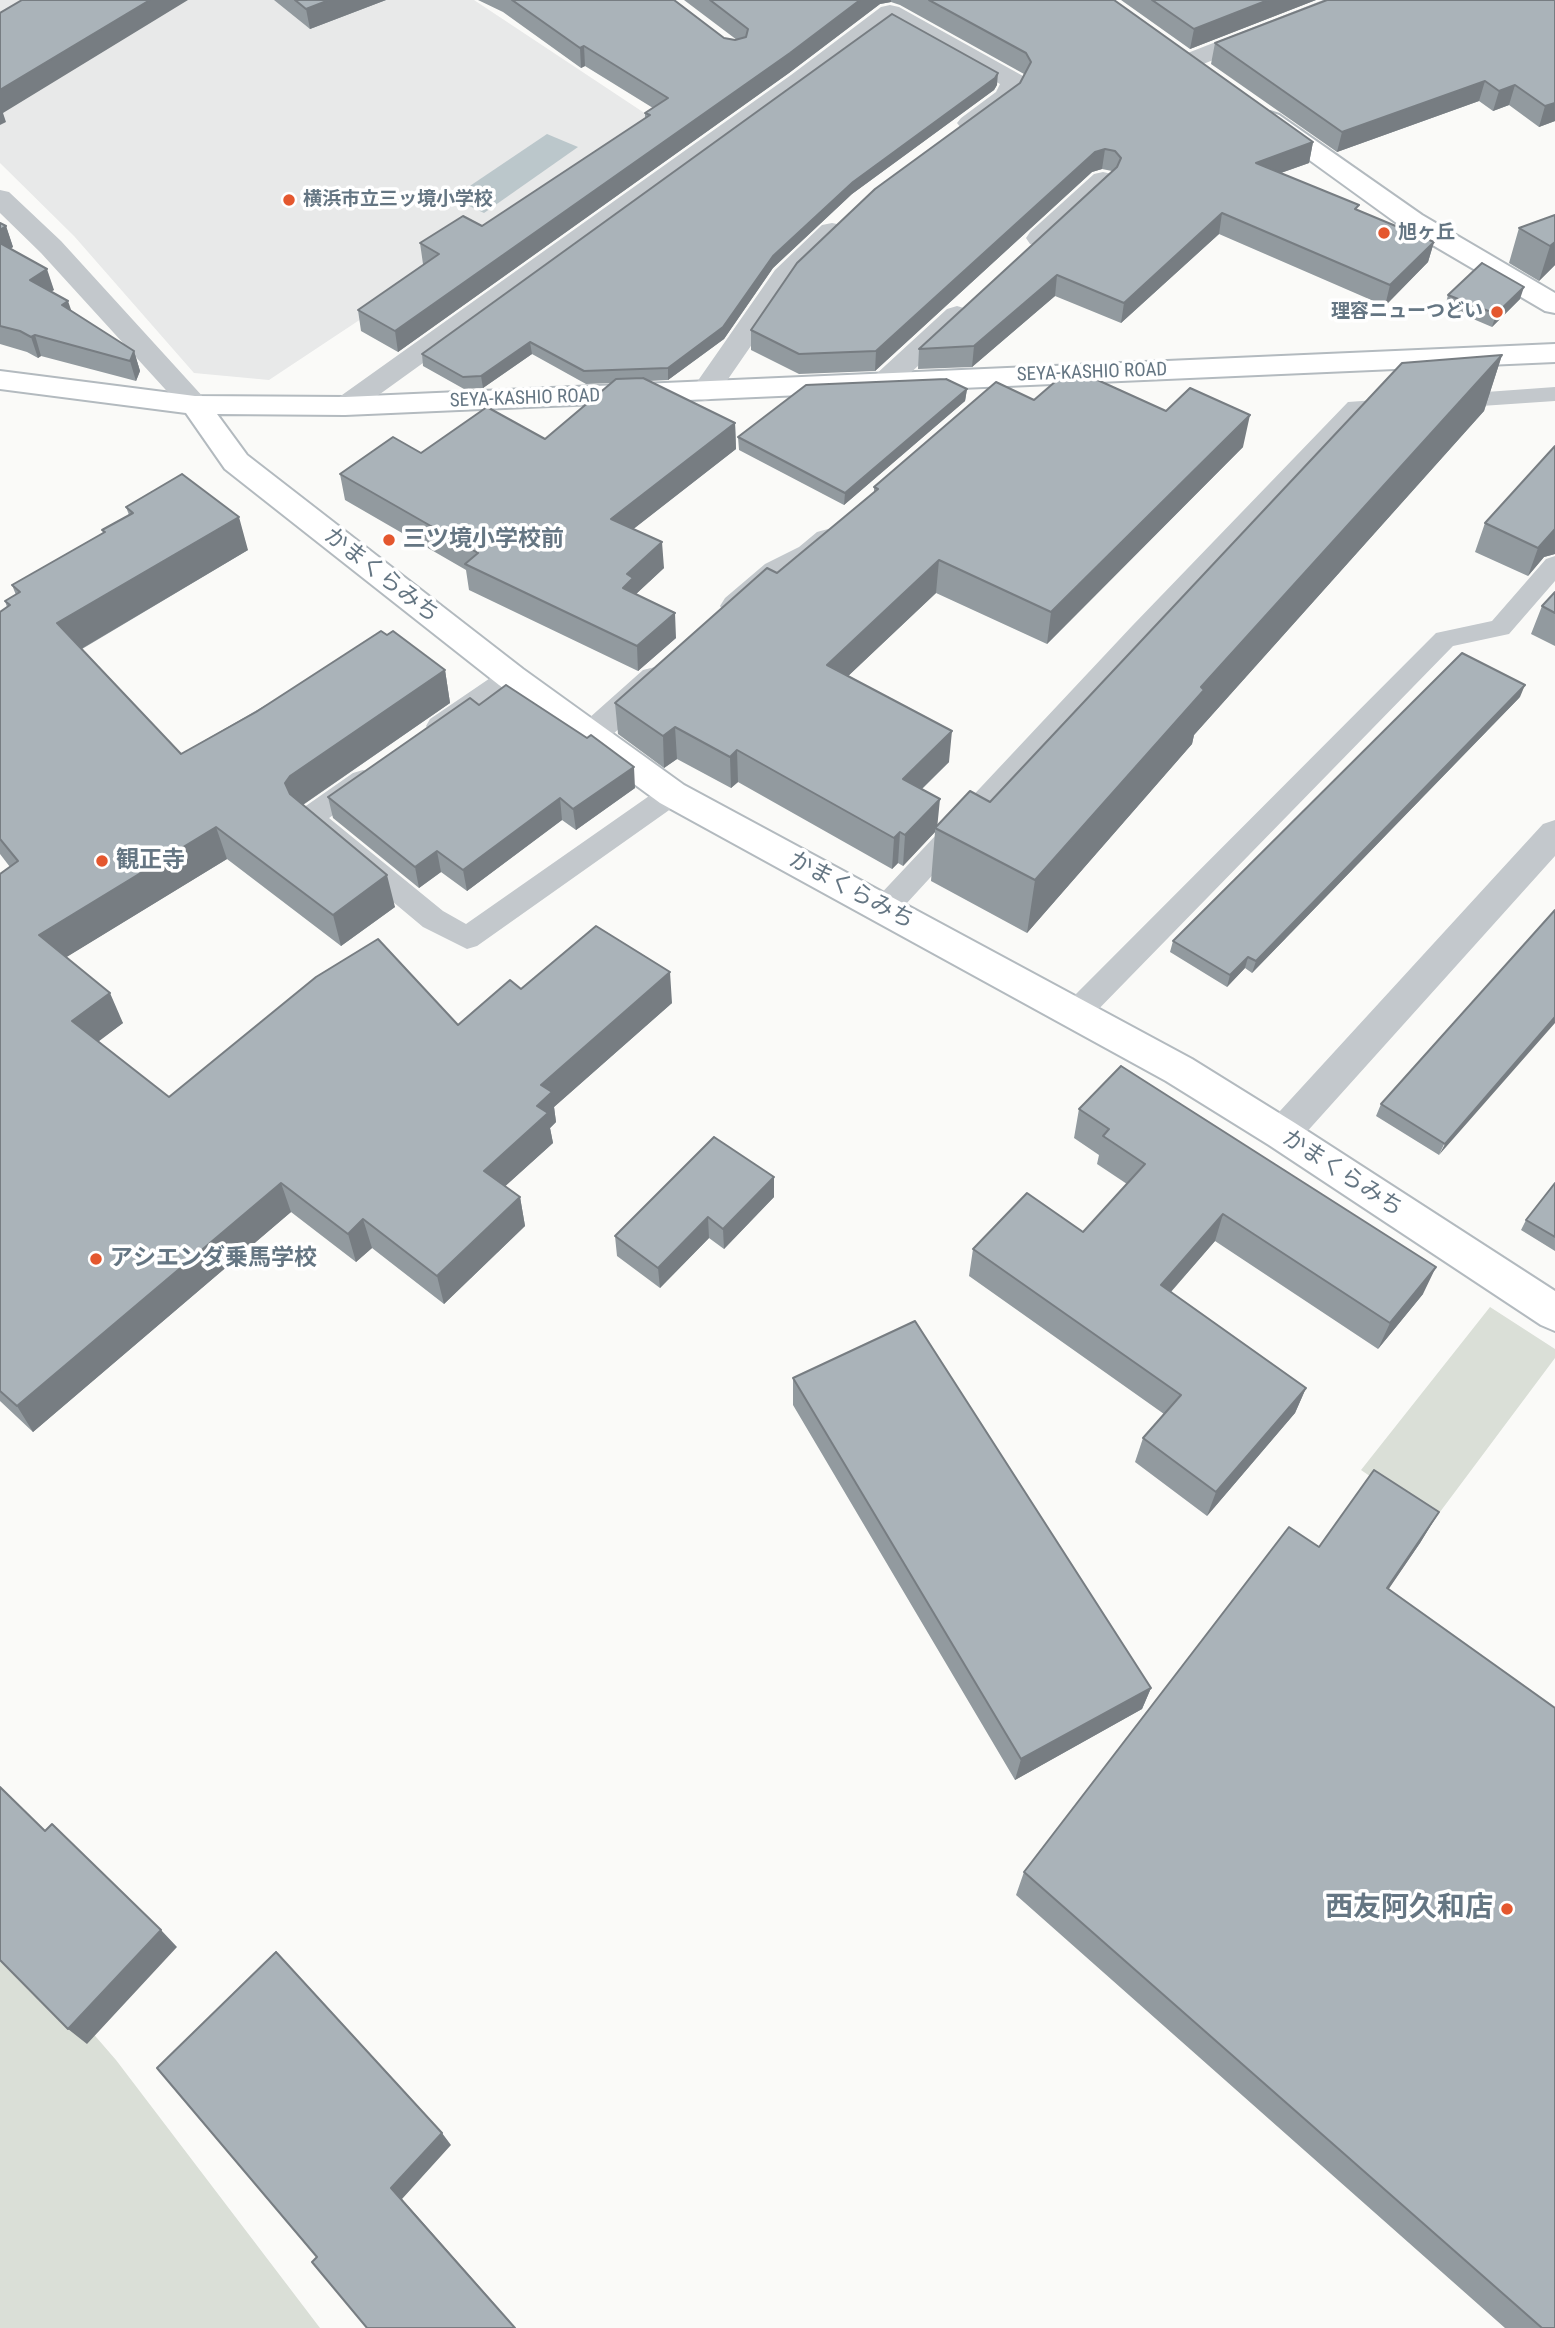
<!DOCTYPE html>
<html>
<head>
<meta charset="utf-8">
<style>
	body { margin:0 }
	canvas { display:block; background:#fafaf8 }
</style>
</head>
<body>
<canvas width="1555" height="2328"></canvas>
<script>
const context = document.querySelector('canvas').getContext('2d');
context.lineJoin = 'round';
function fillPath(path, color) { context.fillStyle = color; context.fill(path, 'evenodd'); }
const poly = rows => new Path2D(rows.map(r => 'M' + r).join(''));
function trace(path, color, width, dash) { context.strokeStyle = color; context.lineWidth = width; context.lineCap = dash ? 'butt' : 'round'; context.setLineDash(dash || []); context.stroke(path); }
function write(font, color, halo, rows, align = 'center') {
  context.font = font + ' "Roboto Condensed","Noto Sans JP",sans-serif'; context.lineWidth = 7; context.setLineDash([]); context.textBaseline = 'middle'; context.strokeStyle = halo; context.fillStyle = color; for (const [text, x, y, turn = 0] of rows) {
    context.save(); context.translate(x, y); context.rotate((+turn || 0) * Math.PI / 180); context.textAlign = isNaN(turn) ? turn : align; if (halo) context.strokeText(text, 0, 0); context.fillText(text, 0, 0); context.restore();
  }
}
const built = poly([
	[0,0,474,0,658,122,269,380,194,373,74,236,0,163]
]);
const green = poly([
	[1490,1307,1555,1349,1555,1358,1434,1520,1361,1470],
	[0,1926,116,2060,320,2328,0,2328]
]);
const water = poly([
	[547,134,578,147,484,213,452,198]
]);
const lane = poly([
	[1555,387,1555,401,1363,414,1151,637,895,916,885,919,875,916,871,908,875,900,1133,625,1348,402,1555,387],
	[1555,556,1555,581,1509,634,1453,646,1087,1021,1076,1025,1065,1021,1061,1013,1065,1005,1436,633,1492,621,1546,559,1555,556],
	[511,668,520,670,524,677,520,684,450,733,440,736,430,733,426,726,430,719,502,670,511,668],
	[363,770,373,773,377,780,373,787,329,818,443,911,466,924,662,787,672,784,682,787,686,794,682,801,477,946,467,949,423,927,300,824,296,817,300,810,353,773,363,770]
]);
const street = poly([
	[1323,0,1357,0,1354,5,1198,66,1189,68,1180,66,1177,61,1180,56,1323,0],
	[890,5,899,7,1023,76,1027,81,1016,101,979,128,970,131,961,128,957,123,961,118,996,92,1000,84,891,23,809,85,355,412,345,415,335,412,330,406,335,400,791,75,881,7,890,5],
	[1103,172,1112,174,1116,180,1112,186,1050,244,1040,246,1030,244,1026,238,1030,232,1094,174,1103,172],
	[0,190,9,192,61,241,205,399,210,405,205,411,195,414,185,411,41,253,0,213,0,190],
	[832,223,842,225,846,231,795,282,715,398,705,401,695,398,690,392,775,270,822,225,832,223],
	[957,306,967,309,971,315,967,321,894,388,884,391,874,388,870,382,874,376,947,309,957,306],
	[828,529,839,532,843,539,821,561,787,578,747,614,736,617,725,614,720,606,725,598,765,564,799,547,817,532,828,529],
	[655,667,667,670,671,678,667,686,603,743,591,747,579,743,574,735,579,727,643,670,655,667],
	[1555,820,1555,856,1295,1145,1282,1150,1269,1145,1263,1134,1269,1123,1543,824,1555,820]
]);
const secondary = poly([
	[1270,112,1279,115,1422,215,1555,293,1555,313,1545,311,1402,227,1261,125,1257,120,1261,115,1270,112],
	[1555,344,1555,362,345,415,217,414,247,455,523,669,684,785,1192,1059,1295,1123,1555,1291,1555,1331,1541,1325,1269,1145,1166,1081,660,803,499,685,225,469,186,413,0,389,0,371,195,396,345,397,1555,344]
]);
const wall = poly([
	[274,0,386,0,310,29],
	[478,0,675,0,724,38,735,40,737,40,684,0,1114,0,1313,142,1309,163,1281,173,1358,210,1434,242,1428,262,1385,306,1219,234,1121,323,1055,296,972,367,918,369,919,349,1112,171,1102,169,1092,172,875,371,799,374,751,350,751,330,1020,83,1024,74,900,5,891,2,880,4,789,73,398,352,361,331,358,310,424,264,423,264,420,243,482,226,645,118,645,113,653,108,585,66,581,68,503,12],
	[1121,0,1316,0,1190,49],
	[1555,0,1555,121,1539,127,1509,105,1493,111,1479,101,1337,152,1211,64,1215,43],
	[997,85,994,90,852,194,773,268,724,339,668,380,649,381,735,423,736,449,633,529,664,568,636,594,676,638,638,671,469,590,466,570,345,500,340,474,421,453,545,439,612,383,586,384,532,354,483,388,464,389,423,366,422,354],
	[1555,215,1555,265,1539,281,1509,263,1519,228],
	[0,223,6,226,13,247,10,249,54,290,51,291,71,311,134,351,140,371,136,381,41,356,38,358,27,352,0,344],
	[1448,295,1520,299,1492,327,1445,307],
	[1502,355,1484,411,1194,735,1192,744,1027,933,931,881,935,832,903,866,898,863,892,869,738,782,731,788,677,759,664,768,618,734,615,703,777,573,874,493,874,487,1034,400,1243,447,1047,644,936,593,848,676,949,762,922,789,937,826,990,802],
	[967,389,965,401,844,505,739,450,738,437],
	[1555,446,1555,554,1544,557,1528,576,1475,552,1485,523],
	[126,507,248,550,82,649,181,754,387,635,445,670,450,703,303,805,395,907,341,946,227,859,66,957,123,1023,98,1041,169,1097,458,1025,521,989,672,1003,554,1107,556,1122,550,1128,553,1143,505,1186,520,1197,525,1226,444,1304,372,1248,356,1262,291,1212,33,1432,0,1401,0,874,10,867,0,854,0,612,7,607,5,601,16,595,12,585,103,533,102,530,129,515],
	[1555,592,1555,646,1531,634,1542,606],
	[1520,697,1252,973,1245,968,1227,987,1170,952,1173,941],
	[479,705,635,788,576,830,562,820,467,891,441,872,419,888,333,818,328,797],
	[1555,910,1439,1155,1376,1116,1381,1104],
	[1079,1109,1423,1294,1378,1349,1215,1241,1171,1292,1306,1388,1295,1413,1207,1516,1135,1462,1143,1438,1164,1414,969,1276,973,1249,1083,1232,1127,1184,1097,1164,1099,1155,1074,1138],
	[774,1177,774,1197,724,1249,709,1238,660,1288,617,1256,615,1236],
	[1555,1183,1555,1251,1521,1230,1526,1220],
	[793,1378,1151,1688,1142,1709,1015,1780,793,1405],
	[1439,1512,1420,1543,1388,1589,1555,2328,1505,2328,1016,1895,1024,1872,1319,1547]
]);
const shadedWall = poly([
	[150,0,188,0,3,113,6,122,0,125,0,90],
	[329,0,386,0,310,29,306,9],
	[860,0,891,0,891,2,880,4,789,73,398,352,395,331],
	[1268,0,1316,0,1190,49,1194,29],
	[584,46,585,66,581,68,580,48],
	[998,73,997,85,994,90,852,194,773,268,724,339,668,380,668,368,773,256,853,182],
	[1485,81,1479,101,1337,152,1342,132],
	[1515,85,1509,105,1493,111,1499,91],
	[1555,103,1555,121,1539,127,1545,106],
	[1313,142,1309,163,1252,183,1256,163],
	[1105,149,1102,169,1092,172,875,371,876,351,1095,152],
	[1222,213,1219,234,1121,323,1124,303],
	[6,226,13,247,0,255,0,230],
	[1434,242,1428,262,1385,306,1390,285],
	[1555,242,1555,265,1539,281,1550,246],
	[47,269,54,290,37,300,30,280],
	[1057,275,1055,296,972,367,974,346],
	[1524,287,1520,299,1492,327,1496,314],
	[68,301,75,321,62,305],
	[35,335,41,356,38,358,31,337],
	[530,342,532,354,483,388,481,376],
	[134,351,140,371,136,381,130,361],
	[1502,355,1484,411,1194,735,1192,744,1027,933,1035,880,1201,687],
	[967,389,965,401,844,505,845,493],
	[1250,415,1243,447,1047,644,1051,612],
	[735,423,736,449,613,545,611,519],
	[239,517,248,550,69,656,57,623],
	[1555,529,1555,554,1544,557,1528,576,1538,548],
	[662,542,664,568,635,595,623,588,627,574],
	[939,560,936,593,826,697,827,665],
	[675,613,676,638,638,671,637,646],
	[445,670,450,703,298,808,294,816,285,783,290,776],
	[1525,685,1520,697,1252,973,1256,961],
	[675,727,677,759,664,768,663,736],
	[952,731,949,762,900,810,903,779],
	[737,750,738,782,731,788,730,757],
	[634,767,635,788,576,830,573,809],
	[560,798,562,820,467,891,463,870],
	[940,799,937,829,935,828,935,832,903,866,905,835],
	[216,827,227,859,52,966,39,935],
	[900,832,898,863,892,869,894,838],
	[437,851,441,872,419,888,415,867],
	[387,875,395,907,341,946,333,915],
	[1248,957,1245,968,1227,987,1230,975],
	[670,972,672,1003,554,1107,556,1122,550,1128,553,1143,490,1200,484,1171,537,1106,541,1085],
	[110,993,123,1023,86,1051,72,1021],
	[1555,1017,1555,1023,1439,1155,1445,1144],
	[774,1177,774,1197,724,1249,723,1229],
	[281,1183,291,1212,33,1432,17,1406],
	[520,1197,525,1226,444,1304,437,1276],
	[1223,1214,1215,1241,1153,1312,1161,1285],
	[708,1217,709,1238,660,1288,658,1268],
	[363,1219,372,1248,356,1262,348,1234],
	[1436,1267,1423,1294,1378,1349,1390,1323],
	[1306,1388,1295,1413,1207,1516,1216,1492],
	[1439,1512,1420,1543,1369,1618,1387,1588],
	[1151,1688,1142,1709,1015,1780,1021,1759],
	[161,1930,177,1947,87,2044,68,2029],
	[442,2133,451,2145,402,2199,516,2328,391,2188]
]);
const building = poly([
	[22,0,150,0,0,90,0,13,22,0],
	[295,0,329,0,306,9,295,0],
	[512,0,674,0,724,38,735,40,746,37,748,29,710,0,860,0,790,53,395,331,358,310,439,254,420,243,463,216,482,226,650,115,645,113,668,98,584,46,580,48,512,0],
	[929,0,1114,0,1313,142,1256,163,1359,205,1355,209,1434,242,1390,285,1222,213,1124,303,1057,275,974,346,919,349,1117,167,1121,158,1115,151,1105,149,1095,152,876,351,799,354,751,330,797,263,875,189,1020,83,1031,62,1026,53,929,0],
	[1152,0,1268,0,1194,29,1152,0],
	[1327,0,1555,0,1555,103,1545,106,1515,85,1499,91,1485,81,1342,132,1215,43,1327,0],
	[892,14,998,73,995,78,853,182,773,256,723,327,668,368,584,371,530,342,481,376,463,377,422,354,892,14],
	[1555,215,1555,242,1550,246,1519,228,1555,215],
	[0,223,6,226,0,230,0,223],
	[0,243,47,269,30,280,68,301,62,305,134,351,130,361,35,335,31,337,20,331,0,326,0,243],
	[1482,263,1524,287,1496,314,1448,295,1482,263],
	[1502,355,1201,687,1204,690,1035,880,935,828,970,791,990,802,1402,363,1502,355],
	[1071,368,1166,411,1190,388,1250,415,1051,612,939,560,827,665,952,731,903,779,940,799,905,835,900,832,894,838,737,750,730,757,675,727,663,736,615,703,767,568,777,573,878,489,874,487,996,382,1034,400,1071,368],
	[643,378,735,423,611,519,662,542,627,574,633,578,623,588,675,613,637,646,465,564,478,553,340,474,393,437,421,453,487,407,545,439,616,379,643,378],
	[946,379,967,389,845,493,738,437,806,385,946,379],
	[1555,446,1555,529,1538,548,1485,523,1555,446],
	[182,474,239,517,57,623,181,754,256,712,381,631,387,635,393,631,445,670,290,776,285,783,290,794,387,875,333,915,216,827,39,935,110,993,72,1021,169,1097,316,977,378,939,458,1025,510,980,521,989,596,926,670,972,541,1085,552,1092,537,1106,548,1113,484,1171,520,1197,437,1276,363,1219,348,1234,281,1183,17,1406,0,1391,0,874,18,861,0,839,0,612,10,605,5,601,20,592,12,585,105,532,102,530,133,513,126,507,182,474],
	[1555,592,1555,613,1542,606,1555,592],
	[1462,653,1525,685,1256,961,1248,957,1230,975,1173,941,1462,653],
	[506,685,587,738,591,735,634,767,573,809,560,798,463,870,437,851,415,867,328,797,470,698,479,705,506,685],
	[1555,910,1555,1017,1445,1144,1381,1104,1555,910],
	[1121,1066,1436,1267,1390,1323,1223,1214,1161,1285,1306,1388,1216,1492,1143,1438,1181,1395,973,1249,1027,1193,1083,1232,1145,1164,1103,1136,1109,1129,1079,1109,1121,1066],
	[714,1137,774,1177,723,1229,708,1217,658,1268,615,1236,714,1137],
	[1555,1183,1555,1237,1526,1220,1555,1183],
	[915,1321,1151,1688,1021,1759,793,1378,915,1321],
	[1374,1470,1439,1512,1387,1588,1555,1708,1555,2328,1542,2328,1024,1872,1289,1527,1319,1547,1374,1470],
	[0,1787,45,1831,52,1824,161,1930,68,2029,0,1960,0,1787],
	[276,1952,442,2133,391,2188,515,2328,367,2328,312,2262,317,2257,157,2068,276,1952]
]);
const markers = [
	[289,200,7,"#e4572e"],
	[1384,233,7,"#e4572e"],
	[1497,312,7,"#e4572e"],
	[389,540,7,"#e4572e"],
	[102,861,7,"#e4572e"],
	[96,1259,7,"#e4572e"],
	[1507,1909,7,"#e4572e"]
];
const farPoinames = [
	["横浜市立三ッ境小学校",303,200],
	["旭ヶ丘",1398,233],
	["理容ニューつどい",1483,312,"right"]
];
const farStreetnames = [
	["SEYA-KASHIO ROAD",1092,373,-2],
	["SEYA-KASHIO ROAD",525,399,-2]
];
const poiNames = [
	["三ツ境小学校前",403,540],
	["観正寺",116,861],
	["アシエンダ乗馬学校",110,1259]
];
const streetNames = [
	["かまくらみち",381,576,38],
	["かまくらみち",851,891,28],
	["かまくらみち",1342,1174,33]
];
const nearPoinames = [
	["西友阿久和店",1493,1909]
];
fillPath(built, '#e8e9e9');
fillPath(green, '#dadfd7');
fillPath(water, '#bbc7cb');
trace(secondary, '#b3babf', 4);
fillPath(lane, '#c3c8cc');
fillPath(street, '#c3c8cc');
fillPath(secondary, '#fff');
fillPath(wall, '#929a9f');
fillPath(shadedWall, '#777d82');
fillPath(building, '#aab3b9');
trace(building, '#777d82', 2);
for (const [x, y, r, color] of markers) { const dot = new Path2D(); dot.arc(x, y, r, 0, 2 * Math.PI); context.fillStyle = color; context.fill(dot); trace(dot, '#fff', 2.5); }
write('bold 19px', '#657683', '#fff', farPoinames, 'left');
write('19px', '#657683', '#fff', farStreetnames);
write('bold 23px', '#657683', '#fff', poiNames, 'left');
write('23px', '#657683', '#fff', streetNames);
write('bold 28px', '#657683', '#fff', nearPoinames, 'right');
</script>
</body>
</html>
